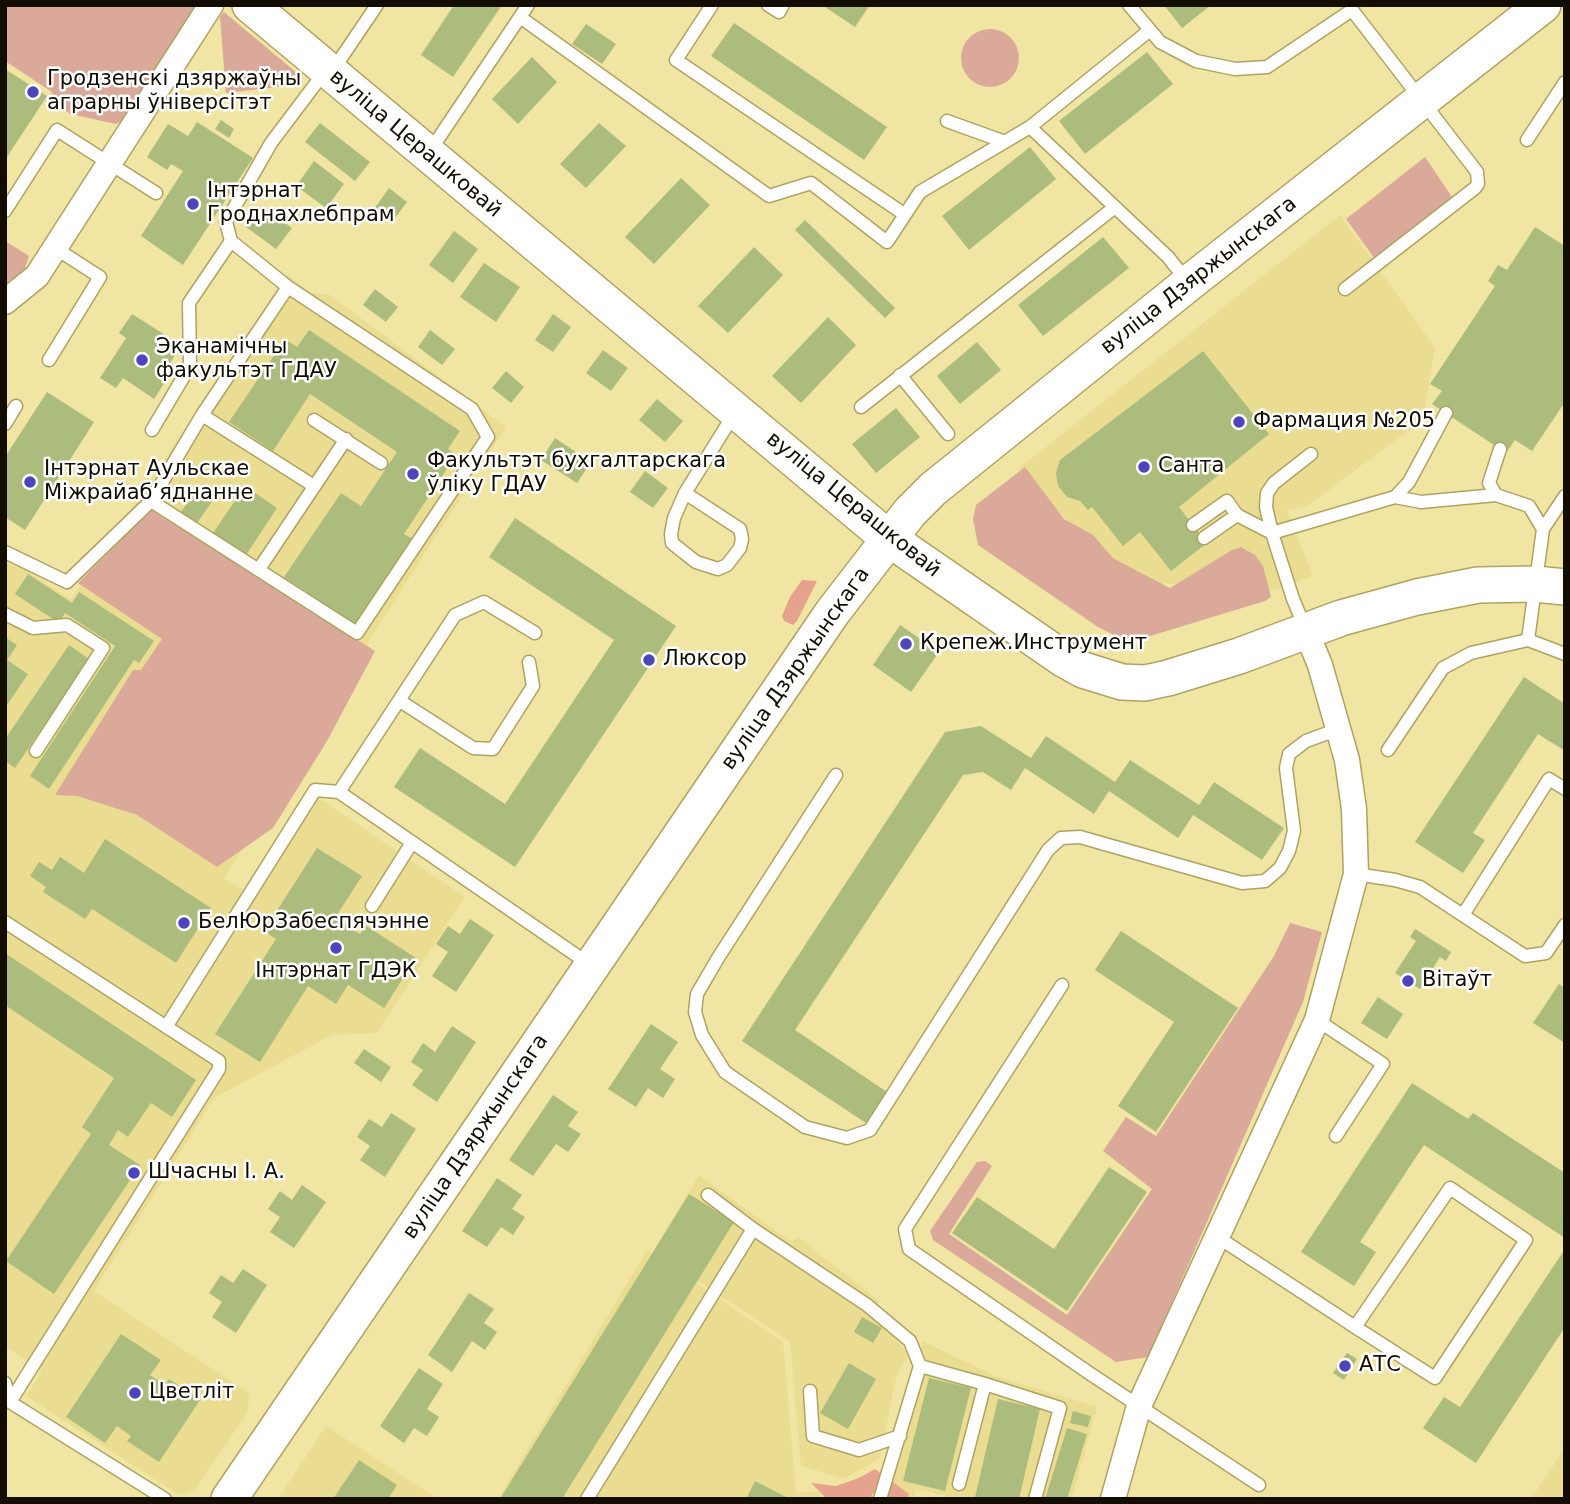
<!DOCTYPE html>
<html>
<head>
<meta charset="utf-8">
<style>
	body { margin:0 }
	#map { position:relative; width:1570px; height:1504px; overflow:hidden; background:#f1e5a3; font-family:"DejaVu Sans",sans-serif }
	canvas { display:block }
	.frame { position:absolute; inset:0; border:7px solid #120d00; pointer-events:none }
</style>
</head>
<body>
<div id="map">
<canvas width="1570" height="1504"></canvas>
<div class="frame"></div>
</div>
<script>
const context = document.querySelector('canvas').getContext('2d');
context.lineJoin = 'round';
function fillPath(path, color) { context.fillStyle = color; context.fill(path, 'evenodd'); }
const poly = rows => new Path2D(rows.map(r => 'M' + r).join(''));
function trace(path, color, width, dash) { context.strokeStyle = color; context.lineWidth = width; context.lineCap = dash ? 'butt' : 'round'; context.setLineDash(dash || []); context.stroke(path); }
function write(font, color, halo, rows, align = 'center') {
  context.font = font + ' "DejaVu Sans",sans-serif'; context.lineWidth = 5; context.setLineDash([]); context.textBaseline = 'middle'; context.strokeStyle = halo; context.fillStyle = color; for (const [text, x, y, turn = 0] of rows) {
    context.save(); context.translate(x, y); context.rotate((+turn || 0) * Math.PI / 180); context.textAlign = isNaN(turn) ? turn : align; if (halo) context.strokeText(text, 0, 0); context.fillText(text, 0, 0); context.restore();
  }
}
const built = poly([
	[1340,215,1435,348,1423,420,1307,506,1287,510,1313,576,1261,594,1124,579,1018,469],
	[288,275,311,293,330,295,506,427,370,639,287,780,224,878,256,897,319,798,465,897,377,1033,332,1035,214,1098,94,1291,249,1393,248,1412,194,1491,179,1495,26,1396,42,1371,5,1346,5,563,24,569,71,599],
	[699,1175,791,1242,798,1237,879,1301,870,1316,885,1327,908,1354,896,1378,880,1458,844,1479,801,1466,790,1342,653,1251],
	[647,1250,783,1342,796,1493,819,1491,822,1499,498,1499],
	[923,1341,995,1376,1097,1407,1072,1499,961,1499,916,1489,914,1499,879,1499,896,1427],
	[326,1426,438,1499,278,1499],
	[1565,1448,1565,1499,1531,1499]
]);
const green = poly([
	[5,5,200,5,134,113,116,124,70,114,50,98,52,92,5,61],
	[224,12,297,73,286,86,226,93,220,17],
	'961 58a29 29 0 1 1 58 0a29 29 0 1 1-58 0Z',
	[1425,157,1452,197,1375,259,1346,219],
	[5,241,29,256,24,271,5,287],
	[1025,467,1064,519,1093,535,1113,558,1139,572,1170,588,1232,550,1241,547,1255,555,1263,566,1271,597,1265,601,1137,640,1120,638,1098,627,978,545,973,519,976,505],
	[151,510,375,651,327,741,273,828,217,867,137,815,77,796,55,795,133,670,141,670,162,639,78,583],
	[1290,923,1322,932,1303,1002,1148,1357,1116,1362,933,1240,930,1231,977,1162,985,1161,992,1166,949,1234,1067,1315,1152,1189,1103,1151,1126,1117,1156,1136,1274,956]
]);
const forest = poly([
	[802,580,817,581,797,621,793,625,784,621,782,616,790,597],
	[875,1469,909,1494,907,1499,882,1499,873,1493,870,1499,827,1499,811,1483,836,1486,859,1478]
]);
const building = poly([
	[454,5,502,5,453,77,421,55],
	[822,5,870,5,855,27],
	[1164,5,1211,5,1182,28],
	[734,23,887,127,864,160,711,56],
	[586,24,616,44,602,64,572,44],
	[1147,52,1173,84,1085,154,1059,121],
	[532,57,557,82,518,124,492,99],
	[5,69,47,96,5,160],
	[221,120,234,129,229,138,215,129],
	[197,122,253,158,183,265,141,236,183,171,171,164,167,170,147,157,168,124,188,136],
	[320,123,370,162,355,181,305,142],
	[599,123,626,146,586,188,560,164],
	[1030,147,1056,179,969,250,942,216],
	[314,161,344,184,326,208,296,186],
	[681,178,710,205,654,264,625,237],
	[389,188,407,202,392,222,374,209],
	[261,206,292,228,276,249,246,227],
	[805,220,895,308,885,318,795,230],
	[1535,227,1565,246,1565,402,1532,451,1515,440,1506,453,1432,404,1442,391,1430,384,1495,286,1488,281,1498,265,1507,270],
	[454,231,478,249,453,283,429,265],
	[1103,237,1129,268,1043,336,1018,305],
	[754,247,783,275,728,333,698,306],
	[484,263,520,287,496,322,460,297],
	[375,289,398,307,386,322,363,305],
	[132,314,181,345,169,365,174,368,154,399,123,378,116,388,100,378,126,338,119,333],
	[553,314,571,327,553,352,535,340],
	[828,317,856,345,801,403,772,376],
	[309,330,460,431,448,449,456,455,404,534,413,539,356,625,284,577,341,493,361,506,397,452,310,394,273,451,229,422,285,339,297,347],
	[430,330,455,349,442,365,418,347],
	[977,342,1001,370,960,404,937,376],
	[603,350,628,368,611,391,586,373],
	[1203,351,1269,434,1179,507,1207,543,1171,571,1140,532,1123,546,1092,507,1088,510,1080,501,1067,497,1058,486,1056,473,1060,460],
	[506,371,524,387,511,403,492,388],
	[47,392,94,422,25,530,5,517,5,457],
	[657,399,683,421,665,442,639,420],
	[896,408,920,437,876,473,852,444],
	[555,438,591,462,577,483,541,460],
	[645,471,668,488,653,508,630,492],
	[199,486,216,496,197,523,181,512],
	[245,486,277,508,246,555,213,533],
	[515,518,676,626,515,867,394,787,420,748,505,804,614,640,489,557],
	[28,574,72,603,79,592,154,641,139,663,134,660,49,789,30,776,115,646,65,613,59,623,15,594],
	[900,625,939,652,911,692,873,665],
	[5,637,17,645,7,660,28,674,5,708],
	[69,645,89,659,15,768,5,761,5,739],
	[1524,677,1565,704,1565,751,1538,734,1473,833,1485,840,1463,873,1415,842],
	[981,726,1031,758,1046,736,1115,782,1130,760,1199,805,1214,782,1284,828,1262,860,1193,815,1178,838,1109,791,1094,814,1025,768,1011,790,983,772,963,775,795,1030,887,1092,866,1123,742,1041,945,732],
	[105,839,211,908,176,963,92,909,85,919,43,892,46,887,30,876,39,862,52,870,60,857,84,873],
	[317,848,362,876,335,918,360,934,365,925,416,958,384,1008,348,985,336,1004,308,986,260,1062,215,1034,276,939,264,931],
	[470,919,494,935,456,992,432,976,448,952,436,944,448,926,460,934],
	[1415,929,1451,952,1446,961,1440,957,1420,989,1395,973,1416,941,1410,937],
	[1121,931,1238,1008,1156,1132,1118,1106,1174,1022,1095,970],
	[5,953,196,1080,172,1117,151,1103,128,1137,118,1130,109,1145,140,1165,54,1294,6,1261,91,1134,82,1127,114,1078,5,1005],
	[1559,984,1565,988,1565,1043,1533,1023],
	[1378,997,1403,1014,1387,1039,1361,1023],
	[651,1024,678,1042,660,1069,675,1079,663,1098,648,1088,636,1107,608,1089],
	[452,1026,476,1042,437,1102,412,1085,423,1070,411,1062,423,1043,435,1052],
	[364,1049,391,1067,381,1082,354,1063],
	[1412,1083,1468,1119,1473,1113,1565,1173,1565,1238,1424,1145,1360,1242,1376,1252,1354,1286,1301,1252],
	[553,1095,578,1112,568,1126,581,1134,568,1152,556,1144,533,1176,509,1160],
	[391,1113,416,1129,385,1177,360,1160,370,1146,357,1137,369,1119,382,1127],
	[1109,1167,1147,1192,1067,1311,952,1233,977,1197,1054,1249],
	[497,1178,522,1195,512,1209,525,1217,513,1235,501,1227,487,1247,462,1231],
	[302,1185,326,1202,294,1248,270,1232,280,1217,268,1209,280,1191,292,1200],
	[689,1194,734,1222,562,1499,500,1499],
	[1565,1249,1565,1327,1476,1463,1423,1428,1444,1397,1460,1407],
	[243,1269,267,1285,236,1333,212,1317,222,1302,209,1293,221,1275,233,1283],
	[469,1293,494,1309,484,1323,497,1332,485,1350,472,1341,452,1372,428,1355],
	[862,1317,882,1328,873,1343,854,1332],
	[121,1334,161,1360,150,1375,165,1385,169,1379,200,1400,159,1462,127,1441,131,1436,117,1426,105,1443,66,1417],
	[1347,1353,1357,1359,1344,1380,1333,1373],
	[849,1363,876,1379,848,1429,820,1413],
	[419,1368,443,1384,427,1409,439,1417,427,1436,414,1428,404,1443,380,1426],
	[929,1378,971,1388,945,1491,903,1481],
	[998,1399,1040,1409,1019,1499,975,1497],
	[1073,1411,1091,1416,1088,1427,1070,1423],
	[1067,1428,1087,1434,1067,1499,1045,1499],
	[359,1460,397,1485,388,1499,333,1499],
	[755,1481,790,1499,746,1499]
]);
const lane = poly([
	[712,5,676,60,904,214],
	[768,5,779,12,783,5],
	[1129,5,1160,42,1196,61,1235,69,1267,67,1352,10,1477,172,1478,184,1475,188,1345,289],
	[520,17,769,196,811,183,887,242,920,192,1030,127,1150,30],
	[333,70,377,5],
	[947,121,1005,142],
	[1030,127,1168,257,1187,281],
	[1527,140,1565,82],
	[430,151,528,5],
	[5,211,57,130,156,193],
	[231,241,288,287,472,409,488,437,357,633,151,501,202,415,288,287],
	[49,360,100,277,55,248],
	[900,375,948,434],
	[861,407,1115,207],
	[202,415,314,486],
	[314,420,381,463],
	[5,424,16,406],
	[152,430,190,366,189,303,231,241,226,222,271,143,326,70],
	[1500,449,1489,483,1496,495,1529,506,1543,529,1528,640],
	[685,493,740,529,742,539,740,548,727,565,718,569,696,562,672,543,671,534,674,518,685,493,734,414],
	[1395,497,1421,502,1496,495],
	[1193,525,1227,501,1237,515],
	[1543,529,1565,496],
	[1272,533,1266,507,1267,493,1274,483,1311,454],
	[1204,538,1237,515,1272,533],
	[5,552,67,582,151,501],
	[259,569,346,439],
	[5,614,33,628,67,625,103,648,36,751],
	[1306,630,1293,599,1272,533,1395,497,1409,482,1446,413],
	[535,633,484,602,455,615,339,792,589,964],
	[400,701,473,748,493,749,533,686,529,662],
	[1388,750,1443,668,1471,653,1528,640,1565,654],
	[836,775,718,958,697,994,695,1012,702,1035,725,1072,805,1127,847,1138,870,1130,1048,850,1061,838,1080,837,1242,883,1265,881,1280,868,1289,851,1294,831,1286,768,1289,754,1306,741,1339,729],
	[1356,874,1395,880,1420,887,1525,956,1546,953,1565,925],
	[372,906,411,844],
	[1463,915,1549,779,1565,789],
	[5,922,219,1061,219,1069,10,1402],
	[1062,985,905,1229,909,1249,1092,1375,1259,1485],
	[1317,1020,1383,1064,1336,1136],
	[166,1027,315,790,339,792],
	[708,1195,753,1229,867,1305,910,1341,920,1366,880,1499],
	[1216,1236,1337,1315,1355,1327,1435,1378,1526,1240,1450,1188,1355,1327],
	[920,1366,985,1384,1060,1408,1035,1499],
	[5,1383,10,1402],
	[810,1391,813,1436,859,1450,900,1436],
	[5,1399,165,1499],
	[959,1484,985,1384],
	[587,1499,753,1229]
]);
const street = poly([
	[5,302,37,276,211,5],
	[1113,1499,1139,1406,1317,1020,1356,874,1354,809,1347,760,1320,665,1306,631]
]);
const secondary = poly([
	[250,5,888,538,1065,660,1083,670,1122,682,1145,683,1168,678,1239,656,1341,618,1417,597,1478,585,1535,584,1565,587],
	[229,1499,832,613,910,512,933,489,1189,283,1543,5]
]);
const markers = [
	[33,92,7,"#4c45bb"],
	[193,204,7,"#4c45bb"],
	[142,360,7,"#4c45bb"],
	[1239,422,7,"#4c45bb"],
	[1144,467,7,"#4c45bb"],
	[413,474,7,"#4c45bb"],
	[30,482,7,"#4c45bb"],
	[906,644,7,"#4c45bb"],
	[649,660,7,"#4c45bb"],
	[184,923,7,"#4c45bb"],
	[336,948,7,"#4c45bb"],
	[1408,981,7,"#4c45bb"],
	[134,1173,7,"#4c45bb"],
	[1345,1366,7,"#4c45bb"],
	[135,1393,7,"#4c45bb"]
];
const poiNames = [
	["Гродзенскі дзяржаўны",47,80],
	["аграрны ўніверсітэт",47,104],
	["Інтэрнат",207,192],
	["Гроднахлебпрам",207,216],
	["Эканамічны",156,348],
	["факультэт ГДАУ",156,372],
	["Фармация №205",1253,422],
	["Факультэт бухгалтарскага",427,462],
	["ўліку ГДАУ",427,486],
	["Санта",1158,467],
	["Інтэрнат Аульскае",44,470],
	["Міжрайабʼяднанне",44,494],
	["Крепеж.Инструмент",920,644],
	["Люксор",663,660],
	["БелЮрЗабеспячэнне",198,923],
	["Інтэрнат ГДЭК",336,972,"center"],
	["Вітаўт",1422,981],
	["Шчасны І. А.",148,1173],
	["АТС",1359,1366],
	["Цветліт",149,1393]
];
const streetNames = [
	["вуліца Церашковай",415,144,40],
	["вуліца Дзяржынскага",1199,276,-38],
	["вуліца Церашковай",853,505,39],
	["вуліца Дзяржынскага",796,669,-55],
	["вуліца Дзяржынскага",476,1137,-56]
];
fillPath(built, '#eadd92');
fillPath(green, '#daa999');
fillPath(forest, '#e5a38d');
fillPath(building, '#acbc7d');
trace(lane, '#aea362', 15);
trace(street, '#aea362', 27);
trace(secondary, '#aea362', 38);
trace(lane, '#fff', 12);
trace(street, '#fff', 24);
trace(secondary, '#fff', 35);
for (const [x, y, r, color] of markers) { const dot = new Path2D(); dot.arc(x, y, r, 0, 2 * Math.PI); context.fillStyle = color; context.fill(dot); trace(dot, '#fff', 2.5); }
write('21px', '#120d00', '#fff', poiNames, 'left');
write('21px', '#120d00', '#fff', streetNames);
</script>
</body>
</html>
